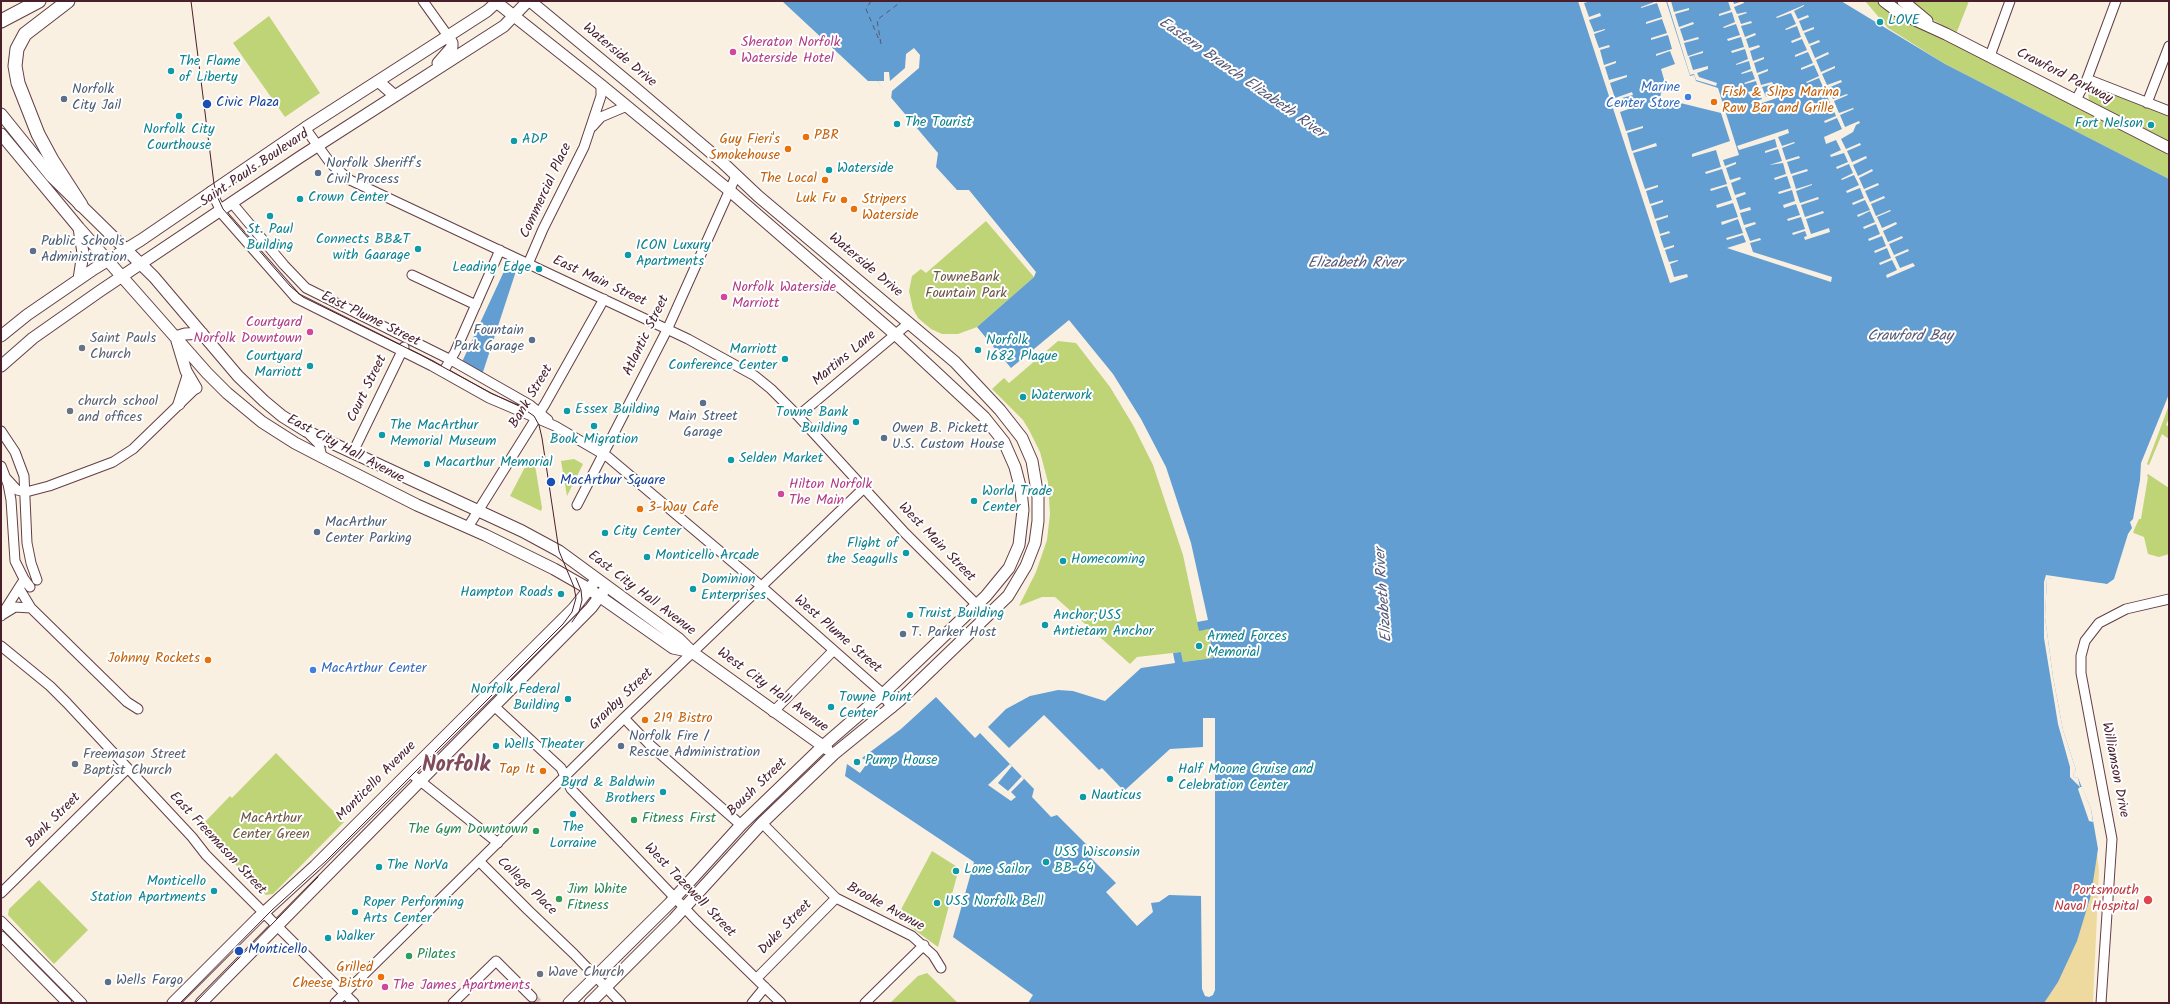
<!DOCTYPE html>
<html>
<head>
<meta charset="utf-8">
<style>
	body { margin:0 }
	#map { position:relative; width:2170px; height:1004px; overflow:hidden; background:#f9f0e2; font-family:Kalam,sans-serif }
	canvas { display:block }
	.frame { position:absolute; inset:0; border:2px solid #4a1f2b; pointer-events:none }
</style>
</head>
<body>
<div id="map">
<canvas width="2170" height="1004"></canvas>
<div class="frame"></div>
</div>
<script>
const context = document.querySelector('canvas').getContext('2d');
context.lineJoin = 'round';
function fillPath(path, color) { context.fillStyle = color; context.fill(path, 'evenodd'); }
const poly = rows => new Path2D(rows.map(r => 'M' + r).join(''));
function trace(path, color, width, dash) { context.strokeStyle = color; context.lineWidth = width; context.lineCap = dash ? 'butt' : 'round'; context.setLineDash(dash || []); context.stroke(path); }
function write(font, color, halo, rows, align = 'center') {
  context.font = font + ' Kalam,sans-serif'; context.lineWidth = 4; context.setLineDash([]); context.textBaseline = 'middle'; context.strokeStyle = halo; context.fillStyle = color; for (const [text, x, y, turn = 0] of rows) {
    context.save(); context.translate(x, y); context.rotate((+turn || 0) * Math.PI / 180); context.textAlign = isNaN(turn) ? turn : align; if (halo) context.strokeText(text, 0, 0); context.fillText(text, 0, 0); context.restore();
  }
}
const green = poly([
	[1865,1,1880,1,1899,16,2083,110,2089,101,2088,93,2100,84,2169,115,2169,179,1945,64,1888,28],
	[1910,1,1969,1,1956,34,1932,19],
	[269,16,320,93,285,117,233,43],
	[986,221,1034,277,977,327,958,334,942,334,931,329,918,318,913,309,909,291,912,276,921,269,926,273],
	[1058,341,1076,343,1110,387,1133,425,1153,465,1183,555,1199,630,1209,629,1213,658,1183,662,1181,652,1137,657,1130,664,1055,597,1042,597,1019,606,1036,572,1047,540,1050,514,1048,482,1040,452,1029,430,1023,420,992,389,1004,378,1009,383],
	[2169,401,2169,418,2166,425,2169,427,2169,439,2162,434,2149,465,2144,463],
	[574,459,583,464,567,496,561,461],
	[535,465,542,508,541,511,510,496,525,467],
	[2148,474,2169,488,2169,554,2159,557,2148,554,2144,537,2131,532,2146,477],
	[276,753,344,822,273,894,266,895,209,838,214,834,203,824,230,796,232,798],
	[932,851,959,868,938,947,897,917],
	[39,880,88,930,54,964,8,915,9,909],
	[927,973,958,1003,890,1003,918,976]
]);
const sand = poly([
	[2093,822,2099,870,2093,1003,2023,1003]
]);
const water = poly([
	[782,1,1841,1,1945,64,2169,179,2169,401,2147,455,2133,528,2115,585,2047,578,2045,617,2053,677,2063,730,2076,770,2073,775,2074,777,2078,778,2091,809,2098,849,2091,895,2077,941,2058,982,2044,1003,1028,1003,1033,995,953,937,974,862,845,776,847,764,860,773,868,762,862,758,901,729,936,697,975,738,980,733,1034,789,1032,797,1051,817,1057,815,1091,849,1091,858,1116,883,1106,892,1137,926,1153,912,1151,903,1159,902,1169,895,1201,896,1202,989,1205,996,1209,997,1213,995,1215,990,1215,718,1203,718,1203,747,1170,749,1124,791,1102,768,1099,770,1044,715,1009,748,988,727,1006,709,1030,696,1058,690,1073,691,1105,701,1141,668,1175,663,1173,653,1181,652,1183,662,1213,658,1209,629,1199,631,1197,622,1208,620,1191,543,1166,467,1141,419,1113,374,1069,320,1011,368,977,327,1034,277,1036,272,969,190,957,190,936,167,938,153,877,81,868,81],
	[506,267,516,271,482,375,462,362]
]);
const pier = poly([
	[1578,1,1591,1,1584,3,1589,17,1600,13,1601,16,1589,20,1594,32,1605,29,1605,30,1594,34,1599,48,1609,45,1610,47,1600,50,1604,65,1616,61,1616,63,1605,67,1609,80,1627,75,1627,77,1610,83,1615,98,1632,92,1633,95,1622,98,1625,107,1642,101,1643,104,1620,112,1626,131,1643,126,1643,128,1627,133,1632,151,1656,143,1657,146,1633,153,1645,189,1658,185,1658,187,1646,191,1650,204,1663,200,1663,202,1651,206,1655,219,1668,215,1668,217,1656,221,1660,234,1669,231,1670,233,1660,236,1664,248,1674,245,1674,247,1665,250,1669,262,1678,260,1678,261,1670,264,1674,277,1687,274,1688,277,1670,283],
	[1657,1,1666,1,1690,76,1694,75,1696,81,1718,88,1739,155,1723,160,1725,166,1736,162,1736,164,1726,168,1730,180,1740,177,1741,179,1731,183,1735,195,1745,192,1746,194,1736,198,1740,210,1750,207,1751,210,1740,213,1744,225,1755,222,1756,224,1745,228,1750,241,1760,238,1761,240,1750,243,1753,252,1832,277,1831,282,1727,248,1746,242,1743,235,1727,240,1726,238,1743,233,1738,219,1722,225,1721,222,1738,217,1733,203,1717,208,1716,205,1732,200,1727,186,1711,191,1710,189,1727,184,1722,169,1706,174,1705,172,1721,167,1716,150,1692,157,1692,154,1730,141,1721,113,1660,98,1663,83,1665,83,1661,69,1675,64,1670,51,1656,56,1656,54,1672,49,1668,35,1651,40,1651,38,1667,33,1662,19,1646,24,1646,22,1662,17,1657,3,1641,8,1641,7],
	[1667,1,1671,1,1674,12,1689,8,1689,10,1675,14,1679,27,1693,22,1694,24,1680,29,1684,41,1698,37,1699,39,1684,43,1688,56,1703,51,1703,53,1689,57,1693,70,1708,66,1708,69,1697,73,1699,77,1717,83,1716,86,1696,80,1694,74,1690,75],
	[1728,1,1733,1,1734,4,1743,1,1744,3,1734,7,1737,14,1746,12,1747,13,1738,16,1741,24,1751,21,1752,23,1741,26,1745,37,1755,33,1756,35,1746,39,1749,48,1759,45,1760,47,1750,51,1753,61,1764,57,1764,59,1754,63,1757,73,1768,69,1768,71,1758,75,1761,85,1772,82,1773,84,1762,87,1766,97,1776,94,1777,98,1753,106,1751,103,1762,99,1759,91,1749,95,1748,92,1758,89,1756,81,1745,84,1744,83,1755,79,1752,71,1742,74,1741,73,1751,69,1749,61,1736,65,1736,64,1748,59,1745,49,1732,53,1731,51,1744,47,1741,37,1728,41,1727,39,1740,35,1736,24,1724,28,1723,27,1735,22,1732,12,1719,16,1719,14,1731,10],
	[1804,5,1804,6,1794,11,1798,19,1808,15,1809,17,1799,21,1803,31,1814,27,1814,29,1804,33,1809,44,1819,40,1820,42,1810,46,1815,58,1828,52,1829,54,1816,60,1821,72,1835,66,1835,68,1822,74,1827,85,1841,80,1842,82,1828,88,1833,99,1847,94,1848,95,1834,101,1839,113,1853,108,1854,109,1840,115,1845,127,1859,121,1860,123,1856,125,1853,132,1841,139,1846,149,1860,143,1861,145,1847,151,1852,162,1866,156,1867,158,1853,165,1858,176,1872,169,1873,171,1859,178,1864,189,1878,183,1879,185,1865,191,1870,202,1884,196,1885,198,1871,204,1876,216,1890,210,1891,211,1877,217,1882,228,1896,222,1897,224,1883,231,1888,242,1902,236,1903,238,1889,244,1894,255,1908,249,1909,251,1895,257,1900,268,1913,263,1915,266,1887,278,1886,275,1897,270,1892,260,1880,265,1879,263,1891,258,1887,248,1875,253,1874,251,1886,246,1882,236,1869,241,1868,239,1880,234,1876,224,1864,229,1863,227,1875,222,1870,211,1858,217,1857,215,1870,210,1865,200,1853,205,1852,203,1864,198,1860,188,1847,193,1846,191,1859,185,1854,175,1842,180,1841,179,1853,173,1849,164,1837,169,1836,167,1848,162,1844,153,1831,157,1830,155,1841,150,1836,140,1826,144,1824,137,1842,129,1837,118,1825,123,1824,121,1836,116,1831,104,1819,110,1818,108,1830,103,1825,91,1813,97,1812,94,1824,89,1819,78,1807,83,1806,82,1819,76,1814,65,1801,70,1801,68,1813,63,1808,52,1795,57,1795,55,1807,50,1802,39,1792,43,1791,41,1801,37,1797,26,1786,30,1785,29,1796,24,1791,13,1777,18,1776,17],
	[914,48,920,55,919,68,892,91,891,99,877,81,884,81,884,72,889,72,890,81,905,68,906,54],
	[1788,129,1789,133,1778,137,1782,146,1794,142,1795,143,1782,148,1786,160,1799,156,1800,158,1787,162,1791,174,1807,169,1808,171,1792,176,1796,189,1812,184,1812,185,1796,191,1800,203,1818,197,1819,199,1801,205,1805,217,1823,211,1824,213,1806,219,1811,234,1829,228,1830,232,1805,240,1804,237,1807,236,1805,231,1793,235,1792,233,1805,229,1801,217,1788,221,1787,219,1800,215,1796,204,1784,208,1783,205,1795,201,1792,190,1779,194,1778,192,1791,188,1787,176,1775,180,1774,178,1786,174,1783,163,1769,165,1782,161,1778,149,1765,153,1765,151,1777,147,1775,139,1739,150,1737,146],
	[2169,394,2169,405,2144,472,2148,477,2141,519,2139,519,2134,530,2116,586,2110,589,2047,578,2045,617,2053,677,2063,730,2076,770,2073,775,2074,777,2078,778,2080,787,2082,787,2091,809,2093,822,2089,821,2078,789,2080,787,2070,777,2070,767,2058,724,2044,638,2044,582,2046,575,2107,584,2114,579,2128,534,2132,528,2130,522,2133,519,2140,480,2141,463],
	[1010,764,1012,766,998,783,1008,791,1022,776,1024,779,1011,792,1016,797,1011,801,988,785]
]);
const ferry = poly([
	[871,1,866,9,880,42],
	[881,44,877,20,902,1]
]);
const minorTunnel = poly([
	[532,997,538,1003]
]);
const minor = poly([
	[423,1,448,36],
	[1990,56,2010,1],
	[2087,79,2169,111],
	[2076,100,2087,79,2116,1],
	[2147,103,2169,46],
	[592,127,601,117,627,106],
	[305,128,331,164,350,180,688,339,755,376,771,389,798,416,905,533,988,616],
	[211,191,223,215,296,298,432,366,489,398,555,426,608,457,761,586,880,691,892,708],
	[232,203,284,265,306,288,451,360,530,405,548,420],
	[528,264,543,229,584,147,601,96,601,85],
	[412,275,476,305],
	[443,372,455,352,500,250],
	[798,416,909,323],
	[1,431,15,452,24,476,27,543,31,563,37,580],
	[310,435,319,444,322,457],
	[353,452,404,347],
	[1,466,8,484,11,500,15,561,24,579,30,587],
	[6,478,17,490,26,492,49,486,113,462,133,449,196,388],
	[577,505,667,330,736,176],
	[468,527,545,404,604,299],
	[19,588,31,608,127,702,138,709],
	[2,615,15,607,31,608],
	[1,616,22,583],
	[1,646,50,686,67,703,192,837,206,855,354,1003],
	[494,706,561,768,571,789,696,920,781,1003],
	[773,712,833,651],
	[624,718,649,744,741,825],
	[409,772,498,843],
	[762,823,836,898,912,936,933,955,941,968],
	[479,861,528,910,574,954,621,1003],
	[1,893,127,769],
	[1,921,82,1003],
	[1,936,67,1003],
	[757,978,836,898],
	[335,1003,624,718,864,488],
	[453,1003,496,961,532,997],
	[752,1003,765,987],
	[865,1003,924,945],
	[2101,1003,2112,839,2081,673,2081,656,2085,641,2099,623,2126,609,2169,599]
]);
const major = poly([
	[495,1,601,85,730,191,896,335,984,417,1004,442,1015,467,1021,490,1023,510,1019,545,1009,568,986,596,883,694,823,746,741,825,670,903,569,1003],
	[530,1,634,87,722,162,758,196,955,362,1000,410,1022,438,1032,461,1038,497,1038,521,1035,543,1026,566,1008,596,899,701,834,754,762,823,674,919,590,1003],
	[1884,1,1900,13,1946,34,2169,148],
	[1903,1,1927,21],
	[438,63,452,47,452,43,448,36],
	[378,81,395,96],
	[1,114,51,176,154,277,238,376,264,401,282,416,306,431,522,531,559,551,679,639,692,652,827,749],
	[1,134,79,228,207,373,227,393,262,422,295,443,322,457,417,505,485,535,554,569,589,589,673,648,692,652],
	[79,279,83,253,79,228],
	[1,336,27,315,94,269,141,240,305,128,487,11,498,1],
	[175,337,185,334,202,333],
	[177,341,186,371,196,388],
	[1,366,33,338,100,291,300,157,504,26,528,1],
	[179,404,188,376],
	[173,1003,258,918,315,866,574,608,593,584],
	[201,1003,591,608,603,592]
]);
const highway = poly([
	[68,1,25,34,17,49,15,66,18,83,38,134,52,160,81,205],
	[1,21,39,1]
]);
const tram = poly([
	[572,622,579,612,582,600,581,590,576,578],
	[180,1003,272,910,326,861,563,624,572,612,576,598,574,587,559,551,542,438,539,425,534,416,521,407,491,393,421,355,303,297,290,286,223,209,217,196,214,184,191,1],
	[195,1003,318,877]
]);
const markers = [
	[1880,22,4,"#0f9aa8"],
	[733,52,4,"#d1479c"],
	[171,71,4,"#0f9aa8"],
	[1688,97,4,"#3f7fe0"],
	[64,99,4,"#5c6f8a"],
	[1714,102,4,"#e8710a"],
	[207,104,5,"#1a4fb4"],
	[179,116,4,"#0f9aa8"],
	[897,124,4,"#0f9aa8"],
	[2151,125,4,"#0f9aa8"],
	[806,137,4,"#e8710a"],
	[514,141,4,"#0f9aa8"],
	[788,149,4,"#e8710a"],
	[829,170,4,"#0f9aa8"],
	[318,173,4,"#5c6f8a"],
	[825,180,4,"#e8710a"],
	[300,199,4,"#0f9aa8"],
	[844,200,4,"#e8710a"],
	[854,209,4,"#e8710a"],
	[270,216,4,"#0f9aa8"],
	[418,249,4,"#0f9aa8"],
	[33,251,4,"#5c6f8a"],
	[628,255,4,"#0f9aa8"],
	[539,269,4,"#0f9aa8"],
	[724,297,4,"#d1479c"],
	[310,332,4,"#d1479c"],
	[532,340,4,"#5c6f8a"],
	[82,348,4,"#6b7280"],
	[978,350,4,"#0f9aa8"],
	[785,359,4,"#0f9aa8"],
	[310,366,4,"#0f9aa8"],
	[1023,397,4,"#0f9aa8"],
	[703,403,4,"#5c6f8a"],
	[70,411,4,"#6b7280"],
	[567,411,4,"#0f9aa8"],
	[856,422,4,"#0f9aa8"],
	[594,426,4,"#0f9aa8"],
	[382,435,4,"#0f9aa8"],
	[884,438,4,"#5c6f8a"],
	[731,460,4,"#0f9aa8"],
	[427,464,4,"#0f9aa8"],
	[551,482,5,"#1a4fb4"],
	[781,494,4,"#d1479c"],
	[974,501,4,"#0f9aa8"],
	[640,509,4,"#e8710a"],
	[317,532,4,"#5c6f8a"],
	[605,533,4,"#0f9aa8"],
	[906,553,4,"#0f9aa8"],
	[647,557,4,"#0f9aa8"],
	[1063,561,4,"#0f9aa8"],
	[693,589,4,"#0f9aa8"],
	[561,594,4,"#0f9aa8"],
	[910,615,4,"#0f9aa8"],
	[1045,625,4,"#0f9aa8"],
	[903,634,4,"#5c6f8a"],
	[1199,646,4,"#0f9aa8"],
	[208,660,4,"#e8710a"],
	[313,670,4,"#3f7fe0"],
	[568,699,4,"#0f9aa8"],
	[831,707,4,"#0f9aa8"],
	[645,720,4,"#e8710a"],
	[496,746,4,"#0f9aa8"],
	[621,746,4,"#5c6f8a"],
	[857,762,4,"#0f9aa8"],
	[75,764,4,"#6b7280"],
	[543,771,4,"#e8710a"],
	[1170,779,4,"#0f9aa8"],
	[663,792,4,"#0f9aa8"],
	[1083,797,4,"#0f9aa8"],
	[573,814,4,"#0f9aa8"],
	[634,820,4,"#2e9e5b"],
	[536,831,4,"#2e9e5b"],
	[1046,862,4,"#0f9aa8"],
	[379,867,4,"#0f9aa8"],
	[956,871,4,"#0f9aa8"],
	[214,891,4,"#0f9aa8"],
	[559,899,4,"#2e9e5b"],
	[2148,900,5,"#e0444e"],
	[937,903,4,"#0f9aa8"],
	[355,912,4,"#0f9aa8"],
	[328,938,4,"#0f9aa8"],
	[239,951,5,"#1a4fb4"],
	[409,956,4,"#2e9e5b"],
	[540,974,4,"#6b7280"],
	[381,977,4,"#e8710a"],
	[108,982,4,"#5c6f8a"],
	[385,987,4,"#d1479c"]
];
const cultureNames = [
	["LOVE",1888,22],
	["The Flame",179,63],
	["of Liberty",179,79],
	["The Tourist",905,124],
	["Fort Nelson",2143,125,"right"],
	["Norfolk City",179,131,"center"],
	["Courthouse",179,147,"center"],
	["ADP",522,141],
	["Waterside",837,170],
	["Crown Center",308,199],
	["St. Paul",270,231,"center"],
	["Building",270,247,"center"],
	["Connects BB&T",410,241,"right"],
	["with Gaarage",410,257,"right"],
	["ICON Luxury",636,247],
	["Apartments",636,263],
	["Leading Edge",531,269,"right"],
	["Norfolk",986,342],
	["1682 Plaque",986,358],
	["Marriott",777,351,"right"],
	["Conference Center",777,367,"right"],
	["Courtyard",302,358,"right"],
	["Marriott",302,374,"right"],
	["Waterwork",1031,397],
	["Essex Building",575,411],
	["Towne Bank",848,414,"right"],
	["Building",848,430,"right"],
	["The MacArthur",390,427],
	["Memorial Museum",390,443],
	["Book Migration",594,441,"center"],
	["Selden Market",739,460],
	["Macarthur Memorial",435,464],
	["World Trade",982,493],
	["Center",982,509],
	["City Center",613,533],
	["Flight of",898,545,"right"],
	["the Seagulls",898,561,"right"],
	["Monticello Arcade",655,557],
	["Homecoming",1071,561],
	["Dominion",701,581],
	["Enterprises",701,597],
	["Hampton Roads",553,594,"right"],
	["Truist Building",918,615],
	["Anchor;USS",1053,617],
	["Antietam Anchor",1053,633],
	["Armed Forces",1207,638],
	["Memorial",1207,654],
	["Norfolk Federal",560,691,"right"],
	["Building",560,707,"right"],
	["Towne Point",839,699],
	["Center",839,715],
	["Wells Theater",504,746],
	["Pump House",865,762],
	["Half Moone Cruise and",1178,771],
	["Celebration Center",1178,787],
	["Byrd & Baldwin",655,784,"right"],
	["Brothers",655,800,"right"],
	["Nauticus",1091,797],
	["The",573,829,"center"],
	["Lorraine",573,845,"center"],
	["USS Wisconsin",1054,854],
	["BB-64",1054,870],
	["The NorVa",387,867],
	["Lone Sailor",964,871],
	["Monticello",206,883,"right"],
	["Station Apartments",206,899,"right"],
	["USS Norfolk Bell",945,903],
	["Roper Performing",363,904],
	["Arts Center",363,920],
	["Walker",336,938]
];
const hotelNames = [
	["Sheraton Norfolk",741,44],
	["Waterside Hotel",741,60],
	["Norfolk Waterside",732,289],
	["Marriott",732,305],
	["Courtyard",302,324,"right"],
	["Norfolk Downtown",302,340,"right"],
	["Hilton Norfolk",789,486],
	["The Main",789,502],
	["The James Apartments",393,987]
];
const streetNames = [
	["Waterside Drive",619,56,40],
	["Crawford Parkway",2064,77,27],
	["Saint Pauls Boulevard",255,169,-34],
	["Commercial Place",547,191,-65],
	["Waterside Drive",865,266,40],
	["East Main Street",599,282,25],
	["East Plume Street",370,320,26],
	["Atlantic Street",647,336,-64],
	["Martins Lane",845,359,-40],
	["Court Street",368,389,-64],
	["Bank Street",532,397,-59],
	["East City Hall Avenue",345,450,28],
	["West Main Street",936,543,46],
	["East City Hall Avenue",641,594,37],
	["West Plume Street",837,635,41],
	["West City Hall Avenue",772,691,36],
	["Granby Street",622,700,-44],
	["Williamson Drive",2114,770,79],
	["Monticello Avenue",377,782,-45],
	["Boush Street",758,788,-44],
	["Bank Street",54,821,-45],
	["East Freemason Street",217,844,47],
	["College Place",526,887,44],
	["West Tazewell Street",689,891,46],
	["Brooke Avenue",885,908,29],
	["Duke Street",786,928,-46]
];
const shopNames = [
	["Marine",1680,89],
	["Center Store",1680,105],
	["MacArthur Center",321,670,"left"]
];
const serviceNames = [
	["Norfolk",72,91],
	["City Jail",72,107],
	["Norfolk Sheriff's",326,165],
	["Civil Process",326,181],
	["Public Schools",41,243],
	["Administration",41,259],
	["Fountain",524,332,"right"],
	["Park Garage",524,348,"right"],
	["Main Street",703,418,"center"],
	["Garage",703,434,"center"],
	["Owen B. Pickett",892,430],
	["U.S. Custom House",892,446],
	["MacArthur",325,524],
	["Center Parking",325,540],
	["T. Parker Host",911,634],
	["Norfolk Fire /",629,738],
	["Rescue Administration",629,754],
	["Wells Fargo",116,982]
];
const foodNames = [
	["Fish & Slips Marina",1722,94,"left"],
	["Raw Bar and Grille",1722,110,"left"],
	["PBR",814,137,"left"],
	["Guy Fieri's",780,141],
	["Smokehouse",780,157],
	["The Local",817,180],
	["Luk Fu",836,200],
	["Stripers",862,201,"left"],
	["Waterside",862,217,"left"],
	["3-Way Cafe",648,509,"left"],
	["Johnny Rockets",200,660],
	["219 Bistro",653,720,"left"],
	["Tap It",535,771],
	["Grilled",373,969],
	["Cheese Bistro",373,985]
];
const transitNames = [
	["Civic Plaza",216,104],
	["MacArthur Square",560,482],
	["Monticello",248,951]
];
const parkNames = [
	["TowneBank",966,279],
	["Fountain Park",966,295],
	["MacArthur",271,820],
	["Center Green",271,836]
];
const worshipNames = [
	["Saint Pauls",90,340],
	["Church",90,356],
	["church school",78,403],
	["and offices",78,419],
	["Freemason Street",83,756],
	["Baptist Church",83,772],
	["Wave Church",548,974]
];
const leisureNames = [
	["Fitness First",642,820],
	["The Gym Downtown",528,831,"right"],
	["Jim White",567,891],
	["Fitness",567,907],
	["Pilates",417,956]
];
const healthNames = [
	["Portsmouth",2139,892],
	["Naval Hospital",2139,908]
];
const waterNames = [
	["Eastern Branch Elizabeth River",1241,79,35],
	["Elizabeth River",1355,264],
	["Crawford Bay",1910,337],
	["Elizabeth River",1385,595,-94]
];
const townNames = [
	["Norfolk",456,767]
];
fillPath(green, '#bfd377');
fillPath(sand, '#eeda9e');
fillPath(water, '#629ed2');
fillPath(pier, '#f9f0e2');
trace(ferry, '#555876', 1, [5, 4]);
trace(minorTunnel, '#d6c6bd', 9, [9, 4.5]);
trace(minor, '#643e46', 11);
trace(major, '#643e46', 13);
trace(highway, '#643e46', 15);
trace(minor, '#fff', 9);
trace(major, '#fff', 11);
trace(highway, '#fff', 13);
trace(tram, '#4a1f2b', 1);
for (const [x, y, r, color] of markers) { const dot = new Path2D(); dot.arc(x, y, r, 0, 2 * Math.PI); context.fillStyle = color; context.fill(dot); trace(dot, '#fff', 1.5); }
write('14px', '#0d838f', '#fff', cultureNames, 'left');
write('14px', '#b23c85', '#fff', hotelNames, 'left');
write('14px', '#4a1f2b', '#fff', streetNames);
write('14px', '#366cbe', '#fff', shopNames, 'right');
write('14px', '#4e5e75', '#fff', serviceNames, 'left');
write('14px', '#c56008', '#fff', foodNames, 'right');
write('14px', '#164399', '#fff', transitNames, 'left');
write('14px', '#6d5542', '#fff', parkNames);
write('14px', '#5b616d', '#fff', worshipNames, 'left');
write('14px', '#27864d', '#fff', leisureNames, 'left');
write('14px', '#be3a42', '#fff', healthNames, 'right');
write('italic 15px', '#555876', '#fff', waterNames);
write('bold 22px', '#814b5c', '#fff', townNames);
</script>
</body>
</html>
